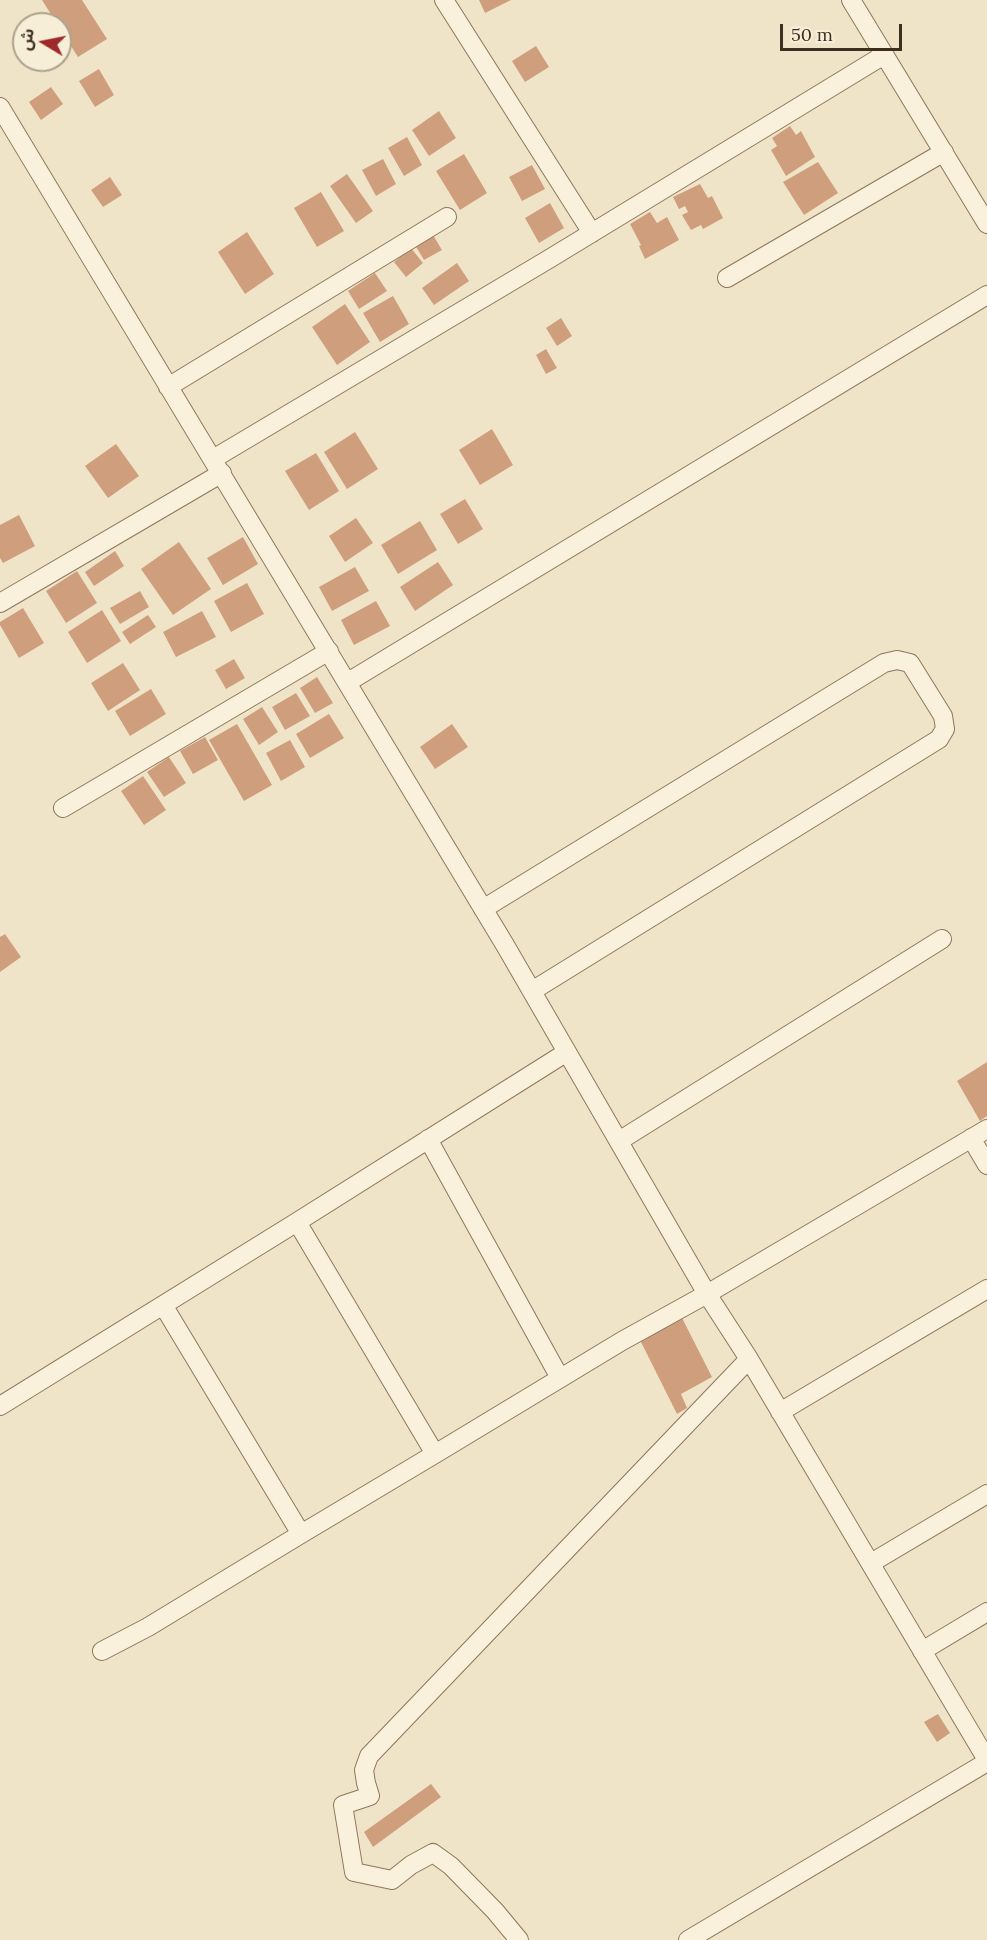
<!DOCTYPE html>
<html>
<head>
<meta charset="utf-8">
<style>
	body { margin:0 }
	#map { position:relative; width:987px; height:1940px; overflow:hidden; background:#f0e4c8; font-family:Lora,"Noto Sans Arabic",serif }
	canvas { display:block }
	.north { position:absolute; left:12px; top:12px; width:60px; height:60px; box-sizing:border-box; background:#f7eed8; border:2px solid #ada18e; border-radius:50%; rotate:280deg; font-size:16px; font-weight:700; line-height:24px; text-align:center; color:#3d2e20 }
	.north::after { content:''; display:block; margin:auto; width:21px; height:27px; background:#9e2a2b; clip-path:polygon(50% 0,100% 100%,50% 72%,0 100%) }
	.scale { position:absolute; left:780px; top:24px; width:122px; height:27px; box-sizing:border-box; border:3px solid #3d2e20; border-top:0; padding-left:8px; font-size:18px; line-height:21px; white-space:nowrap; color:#3d2e20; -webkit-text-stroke:4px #f7eed8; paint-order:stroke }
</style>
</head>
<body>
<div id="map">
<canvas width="987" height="1940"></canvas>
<div class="north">ش</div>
<div class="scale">50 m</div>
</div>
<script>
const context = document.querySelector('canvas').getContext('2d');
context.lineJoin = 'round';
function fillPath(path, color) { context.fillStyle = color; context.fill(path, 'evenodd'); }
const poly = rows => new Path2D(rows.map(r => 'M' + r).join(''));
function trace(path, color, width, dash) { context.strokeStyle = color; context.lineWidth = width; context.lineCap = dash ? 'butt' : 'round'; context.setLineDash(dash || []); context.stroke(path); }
const building = poly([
	[42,0,82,0,107,39,78,57,60,29,60,24,57,24],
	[479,0,511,0,485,13],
	[536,46,549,67,525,82,512,61],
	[99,69,114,95,95,107,79,81],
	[51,87,63,104,41,120,29,102],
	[439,111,456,138,429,156,412,130],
	[790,126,796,135,801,131,815,157,786,176,771,150,777,146,772,138],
	[407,137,422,165,404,176,388,148],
	[464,154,487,193,460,210,436,171],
	[383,159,396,184,376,196,362,170],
	[818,162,838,193,804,215,783,182],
	[532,165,545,189,522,201,509,177],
	[347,174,373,211,356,223,330,186],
	[110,177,122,195,103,207,91,190],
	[700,184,708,198,712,196,723,218,703,229,701,225,691,230,682,215,688,212,685,206,679,209,673,197],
	[321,192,344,231,317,247,294,208],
	[550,203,564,228,539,243,525,218],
	[650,212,657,223,667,217,679,240,645,259,639,246,641,245,630,224],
	[247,232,274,274,245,294,218,252],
	[433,235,442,250,424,260,415,245],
	[411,248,423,263,406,277,394,262],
	[457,263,469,281,434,305,422,288],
	[375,273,387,291,359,309,348,291],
	[393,296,409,324,380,342,363,313],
	[345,304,370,342,337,365,312,327],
	[561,318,572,336,557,346,546,328],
	[546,349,557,368,546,374,536,355],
	[492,429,513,465,480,485,459,450],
	[355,432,378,469,347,489,324,452],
	[116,444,139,476,108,498,85,466],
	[316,453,339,491,309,510,285,471],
	[465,499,483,529,458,544,440,514],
	[19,515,35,546,3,563,0,558,0,525],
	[356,518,373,543,345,562,329,536],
	[420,521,437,550,398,574,381,545],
	[243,537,258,564,223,585,207,558],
	[179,542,211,589,173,615,141,569],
	[115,551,124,566,94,586,85,572],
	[438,562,453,585,415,611,400,587],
	[355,567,369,591,332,611,319,587],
	[77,571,97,603,66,623,46,591],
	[247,583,264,614,231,632,214,601],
	[140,591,149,607,120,624,110,608],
	[376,601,390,626,354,645,341,620],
	[23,608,44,643,19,658,0,625,0,622],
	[102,610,121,641,87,663,68,632],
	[202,611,216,637,176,657,163,632],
	[148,615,156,627,130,644,122,632],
	[234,659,245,678,226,689,215,670],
	[123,663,140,690,108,711,91,683],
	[317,677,333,703,315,713,300,688],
	[151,689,166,714,130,736,115,711],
	[296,693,310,716,285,730,272,707],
	[262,707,278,732,259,745,243,719],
	[329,714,344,738,310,758,296,734],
	[237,724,272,785,244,801,209,740],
	[452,724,468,747,435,769,420,747],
	[205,737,218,760,193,774,180,751],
	[290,740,305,767,281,781,266,753],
	[169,757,186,783,164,797,147,772],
	[143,776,166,810,144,825,121,791],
	[5,934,21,957,0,972,0,937],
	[987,1062,987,1116,980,1121,957,1081],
	[681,1316,712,1377,681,1394,687,1408,677,1414,639,1338],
	[938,1714,950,1733,937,1742,924,1722],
	[431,1784,441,1797,373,1847,364,1832]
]);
const minor = poly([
	[444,0,592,233],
	[851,0,987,224],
	[0,107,505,945,707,1294,749,1359,987,1760],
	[727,278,944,152],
	[168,387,447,217],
	[213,459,549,259,884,55],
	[0,603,222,473],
	[348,682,987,295],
	[63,808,329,651],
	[483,909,884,663,897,660,910,663,943,716,945,729,939,739,532,991],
	[971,1138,987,1165],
	[428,1139,560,1378],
	[619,1141,942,939],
	[163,1305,301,1534],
	[0,1406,297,1222,567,1052],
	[780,1412,987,1289],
	[435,1454,622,1341,707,1294,987,1129],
	[871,1563,987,1494],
	[102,1651,148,1627,301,1534,435,1454,297,1222],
	[922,1651,987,1612],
	[519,1940,495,1911,451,1866,433,1853,411,1865,392,1880,354,1872,343,1805,370,1796,366,1783,364,1770,369,1756,749,1359],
	[688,1940,987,1762]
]);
fillPath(building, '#cf9f7d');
trace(minor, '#8d765c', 20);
trace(minor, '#faf1dc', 18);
</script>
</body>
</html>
